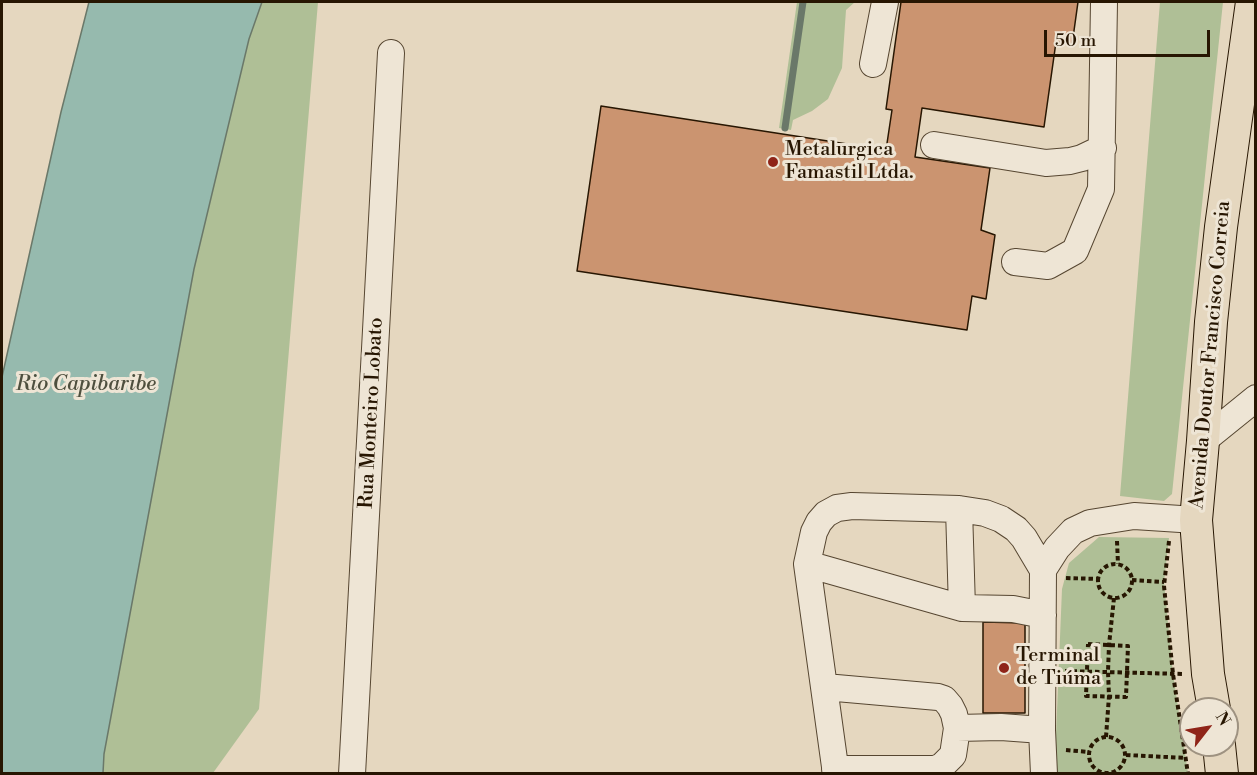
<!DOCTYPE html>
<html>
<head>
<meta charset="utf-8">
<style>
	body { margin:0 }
	#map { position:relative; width:1257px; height:775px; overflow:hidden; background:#e5d7bf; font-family:"Libre Bodoni",serif }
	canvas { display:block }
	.frame { position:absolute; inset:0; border:3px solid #271602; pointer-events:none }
	.north { position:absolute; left:1179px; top:697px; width:60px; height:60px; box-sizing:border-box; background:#eee5d5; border:2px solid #9e9281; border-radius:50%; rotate:59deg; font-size:16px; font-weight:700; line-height:24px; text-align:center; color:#271602 }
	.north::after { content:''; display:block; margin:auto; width:21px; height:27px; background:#8f2418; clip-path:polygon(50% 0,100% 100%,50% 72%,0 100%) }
	.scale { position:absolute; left:1044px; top:30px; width:166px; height:27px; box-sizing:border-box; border:3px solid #271602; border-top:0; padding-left:8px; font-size:18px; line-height:21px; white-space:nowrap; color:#271602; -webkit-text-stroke:4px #eee5d5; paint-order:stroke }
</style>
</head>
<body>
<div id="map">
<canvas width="1257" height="775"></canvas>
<div class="frame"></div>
<div class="north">N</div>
<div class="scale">50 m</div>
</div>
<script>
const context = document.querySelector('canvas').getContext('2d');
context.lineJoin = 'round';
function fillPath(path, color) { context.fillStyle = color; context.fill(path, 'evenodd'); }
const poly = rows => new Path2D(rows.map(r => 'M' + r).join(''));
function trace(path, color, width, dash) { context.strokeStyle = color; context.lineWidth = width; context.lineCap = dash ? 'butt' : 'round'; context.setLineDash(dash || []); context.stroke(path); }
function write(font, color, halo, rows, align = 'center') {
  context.font = font + ' "Libre Bodoni",serif'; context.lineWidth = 6; context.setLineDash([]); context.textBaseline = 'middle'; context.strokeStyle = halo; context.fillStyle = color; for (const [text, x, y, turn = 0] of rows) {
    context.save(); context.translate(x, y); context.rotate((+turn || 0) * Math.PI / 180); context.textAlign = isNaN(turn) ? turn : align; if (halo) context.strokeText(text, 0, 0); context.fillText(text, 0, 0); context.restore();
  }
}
const green = poly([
	[262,2,318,2,259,709,213,773,103,774,104,754,194,269,249,39],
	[797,2,855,2,846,10,842,68,828,99,812,111,793,120,791,130,779,128],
	[1160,2,1223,2,1172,494,1164,501,1120,496],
	[1099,537,1169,538,1164,582,1173,674,1188,773,1057,774,1055,759,1062,589,1069,563]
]);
const water = poly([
	[89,2,262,2,249,39,194,269,104,754,103,773,2,773,2,377,61,112,89,2]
]);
const stream = poly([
	[785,128,803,2]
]);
const building = poly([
	[901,2,1078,2,1072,45,1056,42,1044,127,922,108,915,157,990,168,981,230,995,235,986,299,972,296,967,330,577,271,601,106,886,150,892,110,886,109,901,2],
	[983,622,1025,623,1025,713,983,713,983,622]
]);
const path = poly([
	[1117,541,1118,564],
	[1169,541,1164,586,1173,674,1188,774],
	'1098 581a17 17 0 1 1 34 0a17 17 0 1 1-34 0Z',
	[1066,578,1098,579],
	[1132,580,1164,582],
	[1088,644,1128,646,1126,697,1086,696,1088,644],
	[1065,671,1183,674],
	'1089 755a18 18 0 1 1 36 0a18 18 0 1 1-36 0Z',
	[1106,737,1109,696,1108,672,1109,645,1114,598],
	[1066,750,1089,752],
	[1126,755,1186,758]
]);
const minor = poly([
	[873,64,885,2],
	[934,145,1046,163,1070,161,1082,158,1103,148],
	[1015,262,1048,266,1075,251,1101,189,1104,2],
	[1203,441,1256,398],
	[959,509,962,608],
	[807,564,962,608,1013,609,1043,615],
	[1043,570,1057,548,1073,531,1090,523,1134,516,1196,520],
	[825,687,938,697,944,699,950,706,954,714,957,728,953,755,942,766,935,769,835,769],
	[957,728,1001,727,1042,730],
	[352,774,391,53],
	[836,774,807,564,814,532,819,522,826,514,837,508,852,506,959,509,985,513,1001,519,1016,529,1024,538,1043,570,1042,730,1044,774]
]);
const major = poly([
	[1214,709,1208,674,1196,520,1203,441,1211,322,1221,227,1252,2],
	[1219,745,1222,774]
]);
const markers = [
	[773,162,6,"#8f2418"],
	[1004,668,6,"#8f2418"]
];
const poiNames = [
	["Metalurgica",785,150],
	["Famastil Ltda.",785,173],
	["Terminal",1016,656],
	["de Tiúma",1016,679]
];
const streetNames = [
	["Avenida Doutor Francisco Correia",1211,355,-85],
	["Rua Monteiro Lobato",372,413,-87]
];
const waterNames = [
	["Rio Capibaribe",86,385]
];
fillPath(green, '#afbf96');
fillPath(water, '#96baae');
trace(water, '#6a7869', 1.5);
trace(stream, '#6a7869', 7);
fillPath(building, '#cb9470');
trace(building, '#271602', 1.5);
trace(minor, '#564631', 28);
trace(major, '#271602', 34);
trace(path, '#271602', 4, [4.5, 3]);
trace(minor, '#eee5d5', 26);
trace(major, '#e5d7bf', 32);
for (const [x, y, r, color] of markers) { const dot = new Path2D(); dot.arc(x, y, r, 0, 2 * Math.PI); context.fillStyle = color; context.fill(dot); trace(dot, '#eee5d5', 2); }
write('20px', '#271602', '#eee5d5', poiNames, 'left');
write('20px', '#271602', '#eee5d5', streetNames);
write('italic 21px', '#4e4f3e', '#eee5d5', waterNames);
</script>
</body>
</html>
